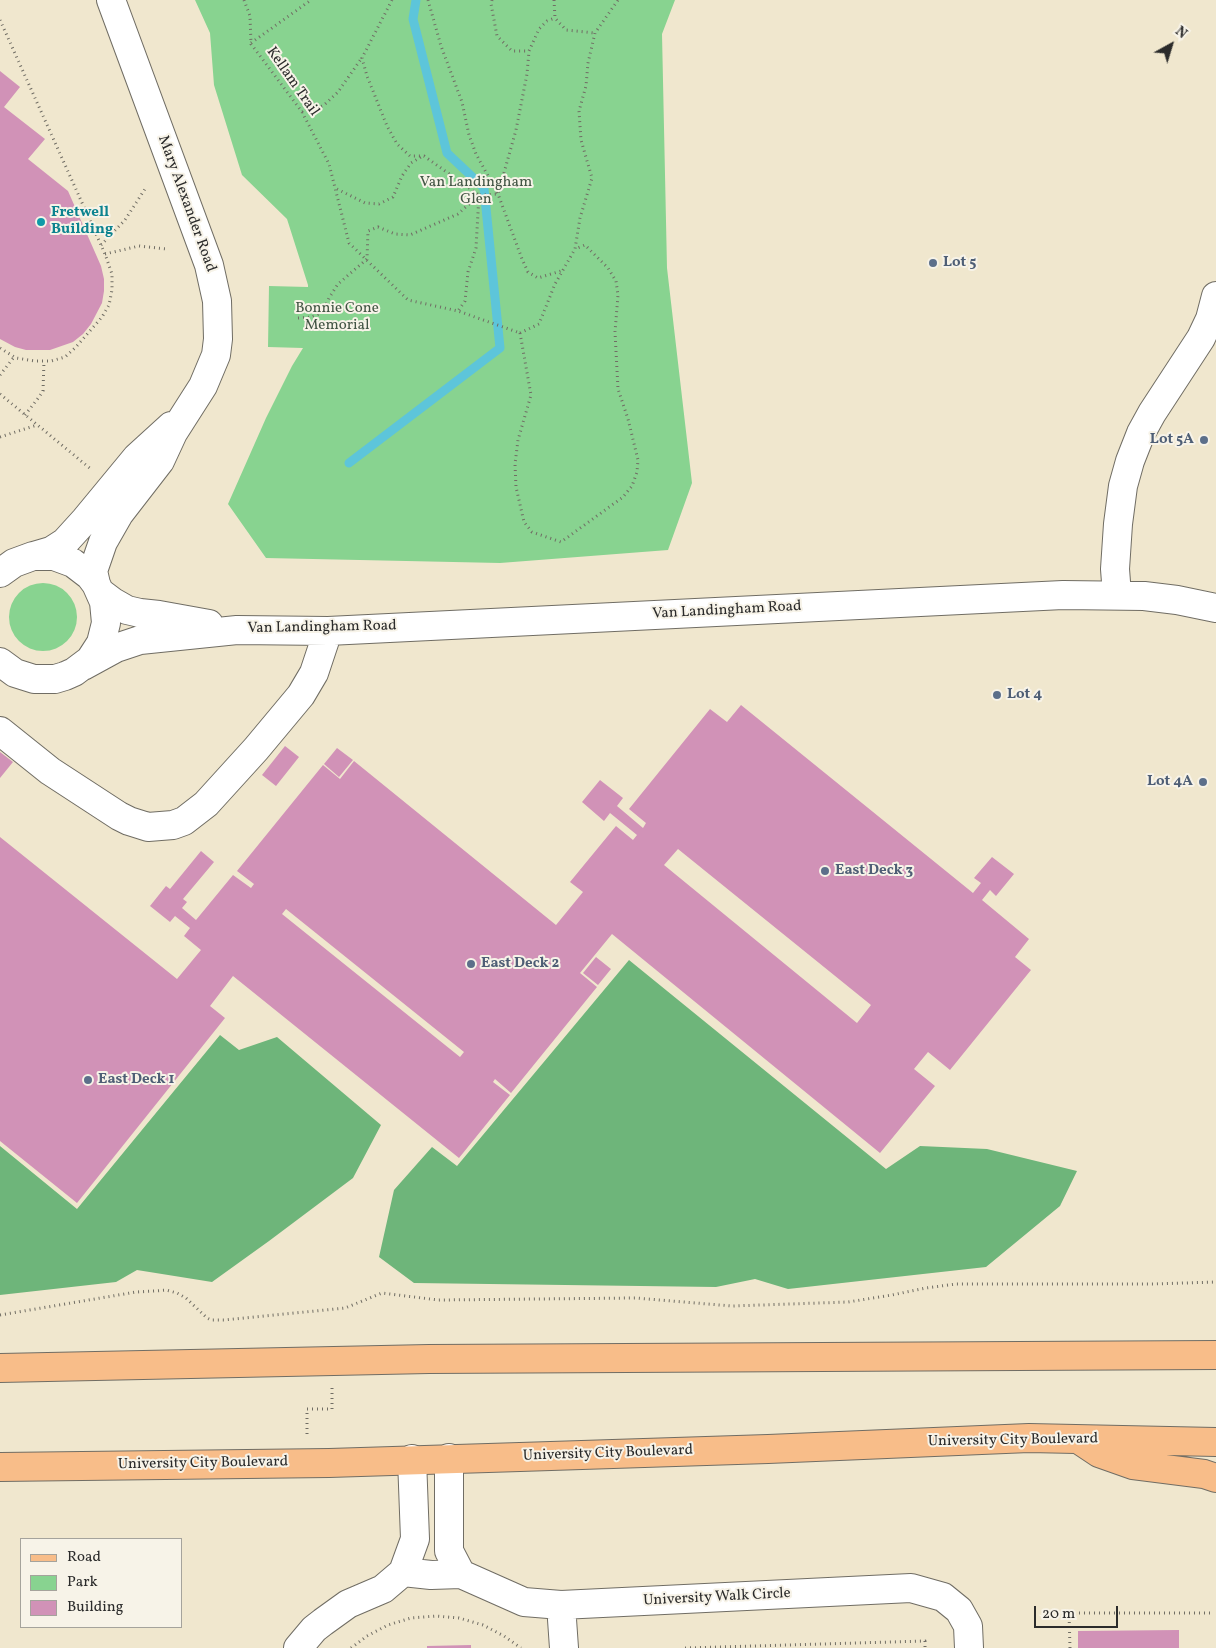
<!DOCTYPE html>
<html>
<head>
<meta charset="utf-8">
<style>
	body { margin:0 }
	#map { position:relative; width:1216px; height:1648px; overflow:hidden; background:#f0e7ce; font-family:Vollkorn,serif }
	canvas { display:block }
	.legend { position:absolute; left:20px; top:1538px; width:162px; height:90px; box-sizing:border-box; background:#f7f3e8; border:1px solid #a5a39c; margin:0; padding:6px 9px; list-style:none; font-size:15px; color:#2b2b2b }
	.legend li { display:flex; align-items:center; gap:10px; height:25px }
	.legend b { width:25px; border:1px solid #a5a39c }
	.north { position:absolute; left:1146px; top:20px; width:50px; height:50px; -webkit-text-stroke:4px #f7f3e8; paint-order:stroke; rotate:39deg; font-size:14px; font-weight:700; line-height:20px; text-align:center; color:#2b2b2b }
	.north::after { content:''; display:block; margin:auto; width:18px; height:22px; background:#2b2b2b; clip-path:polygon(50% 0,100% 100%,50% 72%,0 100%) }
	.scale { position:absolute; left:1034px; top:1606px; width:84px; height:22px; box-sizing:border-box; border:2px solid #2b2b2b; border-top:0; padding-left:6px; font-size:15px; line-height:18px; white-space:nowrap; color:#2b2b2b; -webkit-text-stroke:4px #f7f3e8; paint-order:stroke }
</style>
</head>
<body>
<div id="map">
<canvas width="1216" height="1648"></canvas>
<ul class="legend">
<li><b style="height:6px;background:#f8bd89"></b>Road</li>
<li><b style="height:14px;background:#88d390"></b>Park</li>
<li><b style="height:14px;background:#d192b7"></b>Building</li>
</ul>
<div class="north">N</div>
<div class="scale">20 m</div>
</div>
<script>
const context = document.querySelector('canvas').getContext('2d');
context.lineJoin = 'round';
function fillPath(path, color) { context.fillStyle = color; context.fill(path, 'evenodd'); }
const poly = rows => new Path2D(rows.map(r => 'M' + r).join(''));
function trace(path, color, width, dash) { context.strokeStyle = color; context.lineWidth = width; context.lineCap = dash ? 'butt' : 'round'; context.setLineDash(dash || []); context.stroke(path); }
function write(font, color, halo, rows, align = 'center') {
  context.font = font + ' Vollkorn,serif'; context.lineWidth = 4; context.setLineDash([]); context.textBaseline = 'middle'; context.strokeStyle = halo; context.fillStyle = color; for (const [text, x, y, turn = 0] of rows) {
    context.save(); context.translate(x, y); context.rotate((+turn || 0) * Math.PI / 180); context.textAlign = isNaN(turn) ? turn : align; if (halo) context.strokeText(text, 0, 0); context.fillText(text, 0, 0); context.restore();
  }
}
const green = poly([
	[195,0,675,0,662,34,667,268,692,483,668,550,500,563,266,558,228,504,266,418,292,366,303,348,268,347,269,286,308,287,308,285,287,219,242,175,214,85,210,33],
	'9 617a34 34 0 1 1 68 0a34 34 0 1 1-68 0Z'
]);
const forest = poly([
	[629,960,886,1169,920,1146,987,1149,1077,1171,1060,1206,986,1267,788,1289,755,1279,716,1287,414,1283,379,1257,394,1190,432,1147,457,1166],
	[220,1035,239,1050,277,1037,381,1125,353,1178,269,1241,212,1282,137,1270,116,1282,0,1295,0,1146,77,1209]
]);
const stream = poly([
	[349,463,500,348,484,188,447,153,413,19,416,0]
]);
const building = poly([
	[0,71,20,87,4,107,45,139,28,159,68,191,101,266,104,279,104,291,102,303,91,324,83,334,73,342,50,350,26,350,15,347,0,339],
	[741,705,973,893,981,883,974,878,992,857,1014,874,996,896,990,890,982,900,1029,939,1015,957,1031,970,950,1070,928,1052,914,1069,935,1086,880,1153,612,934,580,973,597,987,511,1093,495,1079,493,1082,510,1095,459,1158,233,976,210,1006,225,1018,77,1203,0,1141,0,837,177,979,201,950,184,936,190,928,175,916,170,922,150,906,166,886,170,889,201,851,214,862,183,899,187,902,182,908,196,920,233,875,251,888,254,884,237,871,323,765,340,779,354,761,556,925,583,892,570,882,616,826,633,840,637,835,610,813,604,821,582,802,600,780,623,798,617,806,643,828,646,823,629,809,710,709,727,722],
	[678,849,871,1005,857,1023,664,865],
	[286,909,464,1052,460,1057,282,914],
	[285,746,299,757,276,786,262,775],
	[337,748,353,760,339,777,324,764],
	[0,752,13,762,0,778],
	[596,957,611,969,598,985,583,973],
	[1179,1630,1179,1648,1078,1648,1078,1631],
	[471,1645,471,1648,427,1648,427,1646]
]);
const path = poly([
	[244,0,250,16,251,44,302,112,329,164,349,243,408,300,458,311,520,333],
	[392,0,362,58,367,76,387,126,397,144,410,156,424,156,479,195,476,248,468,272,465,301,458,311],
	[428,0,441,46,462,102,469,135,476,154,498,194,522,259,528,272,538,278,564,270],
	[492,0,491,4,497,36,512,51,529,51,539,29,547,21,555,18],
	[554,0,555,18,566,30,595,33],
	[0,20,105,254,112,274,112,290,109,305,102,317,76,347,65,357,51,361,35,361,16,358,0,348],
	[251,43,311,0],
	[302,112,323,106,338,92,361,59],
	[337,189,365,203,379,204,393,197,402,176,411,163,423,156],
	[101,245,125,220,145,189],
	[105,254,139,246,167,249],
	[298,318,312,317,323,312,329,298,338,284,367,259,368,231,378,227,395,234,410,235,458,214,479,195,498,194,516,130,527,74,529,51],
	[520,333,531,395,518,440,515,464,516,487,524,522,532,532,561,542,623,497,632,486,637,472,638,460,628,419,618,389,615,332,618,295,616,281,608,268,585,245,575,249],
	[520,333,539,324,555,284,575,249,580,218,592,178,581,140,579,111,586,86,588,63,595,33,618,0],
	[0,375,14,357],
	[0,394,92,470],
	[25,415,39,397,43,391,44,361],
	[0,437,37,425],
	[0,1315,136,1292,155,1291,166,1290,177,1293,186,1298,207,1318,211,1320,224,1320,345,1308,382,1293,438,1300,636,1298,732,1306,848,1302,892,1295,926,1288,956,1284,1153,1284,1216,1282],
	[307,1434,307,1409,332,1409,332,1388],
	[351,1648,367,1636,388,1625,411,1618,436,1616,459,1618,483,1625,504,1636,521,1648],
	[685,1648,925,1641,925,1648],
	[1070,1648,1069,1613,1210,1613]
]);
const minor = poly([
	[34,556,51,551,65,542,85,520,137,457,171,426],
	[0,573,14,563,33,556,54,556,73,563,90,576,96,584,104,602,106,623,101,643,90,660,74,672,65,676,55,679,34,679,15,673,0,662],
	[96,584,93,571,103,542,119,514,160,461,173,433,203,386,216,355,218,339,217,301,209,265,111,0],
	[101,593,113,602,127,610,140,613,159,615,209,624],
	[1117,595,1115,569,1118,524,1123,486,1130,461,1141,433,1152,413,1201,338,1210,319,1216,296],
	[83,666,116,648,140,640,237,630,328,631,1063,595,1144,596,1177,600,1216,608],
	[0,731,50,771,119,816,129,821,148,827,173,825,184,821,206,804,256,749,301,695,314,673,328,631],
	[449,1458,449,1551,461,1574,524,1602,561,1605,911,1588,943,1597,959,1610,968,1626,969,1648],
	[403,1572,431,1575,461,1574],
	[561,1605,564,1648],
	[298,1648,314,1629,323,1622,348,1604,383,1589,403,1572,415,1539,412,1459]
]);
const major = poly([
	[0,1368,429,1359,1216,1355],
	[1081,1441,1099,1453,1133,1465,1204,1474,1216,1478],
	[0,1467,329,1463,520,1457,768,1449,1029,1438,1216,1442]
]);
const markers = [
	[41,222,5,"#0f9aa8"],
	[933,263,5,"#5c6f8a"],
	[1204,440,5,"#5c6f8a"],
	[997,695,5,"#5c6f8a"],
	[1203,782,5,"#5c6f8a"],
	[825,871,5,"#5c6f8a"],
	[471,964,5,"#5c6f8a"],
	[88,1080,5,"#5c6f8a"]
];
const streetNames = [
	["Kellam Trail",292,82,55],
	["Mary Alexander Road",186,204,70],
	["Van Landingham Road",727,611,-3],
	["Van Landingham Road",322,628,-1],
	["University City Boulevard",1013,1441,-1],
	["University City Boulevard",608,1454,-2],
	["University City Boulevard",203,1464,-1],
	["University Walk Circle",717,1598,-3]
];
const parkNames = [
	["Van Landingham",476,183],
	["Glen",476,200],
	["Bonnie Cone",337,309],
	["Memorial",337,326]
];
const cultureNames = [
	["Fretwell",51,213],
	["Building",51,230]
];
const serviceNames = [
	["Lot 5",943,263],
	["Lot 5A",1194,440,"right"],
	["Lot 4",1007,695],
	["Lot 4A",1193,782,"right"],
	["East Deck 3",835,871],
	["East Deck 2",481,964],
	["East Deck 1",98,1080]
];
fillPath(green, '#88d390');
fillPath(forest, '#6eb57a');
trace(stream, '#5dc5da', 9);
fillPath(building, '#d192b7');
trace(minor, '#706d64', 30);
trace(major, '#706d64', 30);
trace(path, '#706d64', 3, [1, 4]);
trace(minor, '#fff', 28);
trace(major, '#f8bd89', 28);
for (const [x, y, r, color] of markers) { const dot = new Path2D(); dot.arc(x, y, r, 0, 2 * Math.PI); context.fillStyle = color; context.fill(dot); trace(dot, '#f7f3e8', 2); }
write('15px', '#2b2b2b', '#f7f3e8', streetNames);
write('15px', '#425544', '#f7f3e8', parkNames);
write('bold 15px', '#0d838f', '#f7f3e8', cultureNames, 'left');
write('bold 15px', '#4e5e75', '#f7f3e8', serviceNames, 'left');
</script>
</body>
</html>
